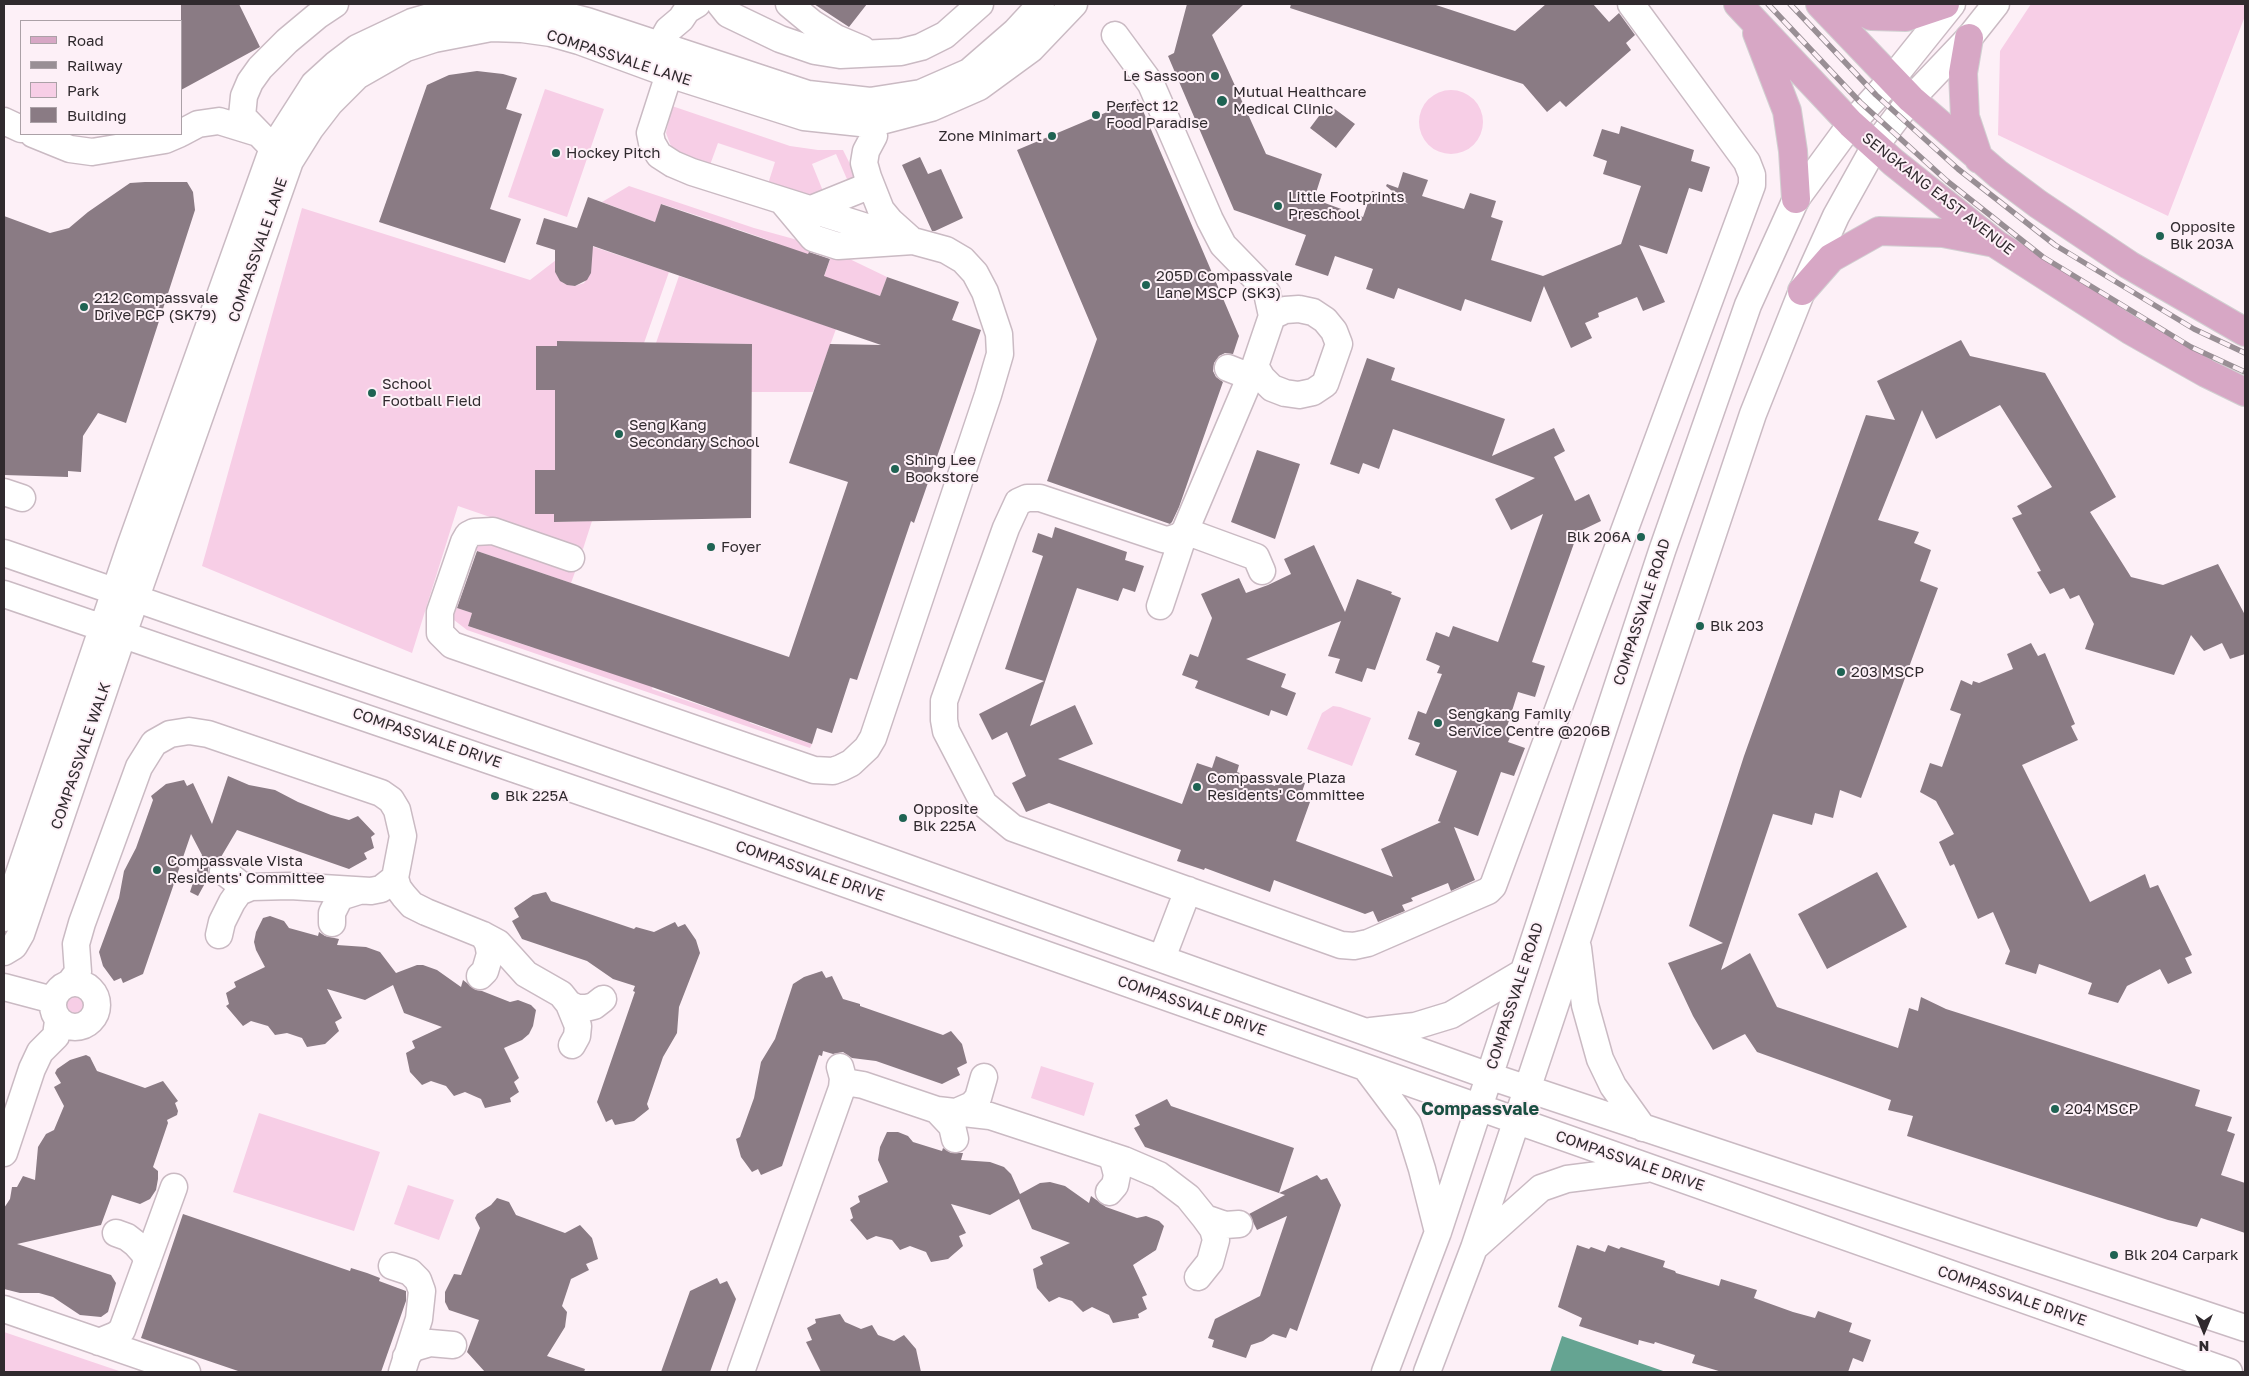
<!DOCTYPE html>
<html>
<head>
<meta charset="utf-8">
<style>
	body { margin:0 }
	#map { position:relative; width:2249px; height:1376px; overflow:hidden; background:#fdf0f7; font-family:"Golos Text",sans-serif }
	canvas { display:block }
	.frame { position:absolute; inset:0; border:5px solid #302a2e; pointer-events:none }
	.legend { position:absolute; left:20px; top:20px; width:162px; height:115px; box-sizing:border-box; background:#fdf0f7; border:1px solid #aba1a7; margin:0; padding:6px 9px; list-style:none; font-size:15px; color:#302a2e }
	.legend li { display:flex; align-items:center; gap:10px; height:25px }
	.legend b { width:25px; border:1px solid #aba1a7 }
	.north { position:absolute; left:2179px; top:1306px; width:50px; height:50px; -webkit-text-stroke:4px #fdf0f7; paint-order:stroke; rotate:180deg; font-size:14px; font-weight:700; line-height:20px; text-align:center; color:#302a2e }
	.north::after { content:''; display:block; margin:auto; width:18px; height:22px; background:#302a2e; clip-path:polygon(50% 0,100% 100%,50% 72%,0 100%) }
</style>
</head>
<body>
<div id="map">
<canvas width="2249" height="1376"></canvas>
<div class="frame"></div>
<ul class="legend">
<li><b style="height:6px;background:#d7a7c5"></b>Road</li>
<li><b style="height:6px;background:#998f95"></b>Railway</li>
<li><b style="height:14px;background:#f7cee6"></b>Park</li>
<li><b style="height:14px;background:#8a7b84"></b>Building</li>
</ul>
<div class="north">N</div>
</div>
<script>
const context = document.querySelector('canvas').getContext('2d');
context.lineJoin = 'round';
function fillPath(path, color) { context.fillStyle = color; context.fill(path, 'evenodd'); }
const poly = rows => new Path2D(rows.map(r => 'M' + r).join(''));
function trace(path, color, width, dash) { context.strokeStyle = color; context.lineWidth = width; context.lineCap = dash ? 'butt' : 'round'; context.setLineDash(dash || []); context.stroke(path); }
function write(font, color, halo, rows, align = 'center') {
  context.font = font + ' "Golos Text",sans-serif'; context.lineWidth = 4; context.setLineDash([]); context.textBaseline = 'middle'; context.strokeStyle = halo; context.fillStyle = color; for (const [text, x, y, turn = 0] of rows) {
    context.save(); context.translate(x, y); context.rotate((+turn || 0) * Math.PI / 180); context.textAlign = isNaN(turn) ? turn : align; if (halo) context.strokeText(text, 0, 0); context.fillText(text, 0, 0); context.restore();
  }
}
const green = poly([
	[2031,4,2245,4,2245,16,2168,216,1998,135,2000,51],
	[545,89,604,109,567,217,508,197],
	'1419 122a32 32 0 1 1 64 0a32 32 0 1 1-64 0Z',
	[672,106,790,146,818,150,843,150,856,176,850,186,836,154,812,164,825,196,812,198,768,184,775,162,718,143,710,165,679,154,672,149,666,133],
	[629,186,754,228,812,244,793,295,769,259,774,242,731,227,725,244,706,237,711,220,662,204,655,222,602,202],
	[302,208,530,280,556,260,555,272,563,283,575,286,584,283,591,272,588,245,669,272,644,343,557,341,557,346,536,346,536,389,555,390,555,470,535,470,535,514,554,514,554,522,592,521,583,549,458,506,412,653,202,566],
	[833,251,887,277,880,296,851,286,815,302],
	[679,276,836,329,813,392,751,392,752,344,656,343],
	[485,541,575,572,571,583,468,548],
	[448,605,472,613,468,626,531,647,657,675,652,689,715,710,721,695,755,707,750,723,812,744,810,748,467,630,454,620],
	[1333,706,1340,707,1371,718,1352,766,1307,749,1322,713],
	[82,985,92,992,96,998,97,1004,94,1016,91,1021,80,1027,65,1025,53,1000],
	[1041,1066,1094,1083,1084,1116,1031,1098],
	[259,1113,380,1152,354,1231,233,1192],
	[408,1185,454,1200,439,1240,394,1224],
	[4,1332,122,1372,4,1372]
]);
const water = poly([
	[1562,1336,1666,1372,1550,1372]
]);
const building = poly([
	[181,4,239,4,260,47,181,90],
	[814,4,867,4,849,27],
	[1187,4,1244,4,1212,35,1266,154,1322,174,1314,199,1363,217,1372,191,1408,204,1386,186,1387,184,1398,188,1403,172,1428,180,1422,196,1464,209,1470,193,1496,201,1491,217,1503,221,1491,260,1543,276,1621,244,1641,186,1603,174,1607,161,1593,156,1602,129,1619,134,1621,126,1694,150,1691,161,1710,167,1702,192,1689,188,1667,254,1639,245,1665,302,1643,311,1637,297,1598,313,1599,317,1585,323,1592,338,1571,348,1544,286,1531,322,1465,299,1461,311,1398,288,1394,299,1366,289,1373,269,1335,256,1328,276,1295,265,1306,235,1234,210,1168,56,1174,53],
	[1291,4,1433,4,1515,31,1546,4,1593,4,1609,22,1619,13,1635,35,1626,43,1631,50,1566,107,1560,101,1547,112,1523,84,1290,8],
	[477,71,503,74,517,78,506,109,522,114,490,209,521,219,505,263,379,222,427,85,449,75],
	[1138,99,1239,336,1233,354,1225,353,1219,356,1214,363,1213,371,1216,377,1223,382,1179,507,1172,522,1170,524,1047,481,1097,339,1017,150],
	[1328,104,1355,124,1336,148,1310,128],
	[920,157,928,174,941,169,963,218,935,231,932,231,902,165],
	[145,182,187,182,193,192,195,210,126,423,98,413,83,436,81,472,68,471,68,477,4,475,4,216,50,233,69,228,88,212,130,183],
	[588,197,655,222,661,204,808,254,809,252,830,259,824,276,880,296,887,277,959,302,952,320,981,330,914,523,911,521,857,680,850,678,832,733,817,728,812,744,652,687,468,626,472,613,457,608,477,551,789,657,848,482,789,463,830,344,881,345,593,246,591,273,587,280,575,286,567,285,560,281,555,272,555,250,536,244,544,218,577,228],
	[1961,340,1970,356,2045,373,2116,497,2090,512,2131,577,2163,585,2218,564,2245,615,2245,654,2230,659,2222,643,2204,651,2191,635,2174,675,2085,649,2094,624,2079,595,2070,599,2064,588,2050,594,2037,572,2041,571,2012,518,2022,514,2017,506,2052,487,2000,405,1936,439,1922,410,1878,520,1919,532,1914,543,1931,550,1920,581,1938,588,1861,798,1840,790,1833,818,1815,813,1812,825,1773,814,1721,970,1750,953,1777,1007,1898,1048,1909,1008,1918,1011,1921,997,1946,1009,2200,1090,2195,1106,2232,1117,2227,1131,2235,1134,2221,1175,2245,1183,2245,1233,2201,1218,2197,1227,2168,1220,1907,1136,1913,1116,1888,1110,1891,1100,1757,1052,1745,1034,1713,1050,1693,1016,1668,963,1723,943,1689,926,1744,756,1866,415,1895,420,1877,381],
	[557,341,752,344,751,518,554,522,554,514,535,514,535,470,555,470,555,390,536,390,536,346,557,346],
	[1367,358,1395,368,1391,380,1505,419,1492,456,1554,428,1565,451,1554,457,1575,501,1589,494,1601,521,1578,532,1532,662,1545,666,1535,697,1518,692,1505,733,1511,735,1508,742,1525,748,1514,776,1501,772,1478,836,1454,827,1475,880,1451,891,1448,883,1411,898,1413,901,1402,905,1405,911,1378,922,1373,911,1365,914,1274,880,1270,892,1205,868,1204,870,1177,861,1181,850,1049,803,1026,812,1012,783,1026,776,1007,732,992,740,979,714,1044,681,1005,669,1043,556,1032,552,1038,533,1052,538,1055,527,1127,552,1125,560,1144,566,1135,592,1123,588,1118,601,1077,588,1030,726,1075,705,1093,744,1058,759,1182,804,1197,763,1212,768,1216,756,1239,765,1237,772,1275,786,1279,774,1305,783,1300,798,1310,802,1296,841,1393,877,1381,849,1441,822,1438,821,1457,771,1415,755,1420,743,1408,739,1418,711,1426,714,1442,674,1437,673,1440,666,1426,660,1436,632,1449,637,1453,626,1498,642,1543,514,1511,530,1495,499,1535,478,1393,429,1379,469,1363,463,1359,474,1330,464],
	[1257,450,1300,464,1275,539,1231,522],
	[1314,545,1345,612,1357,579,1392,592,1391,594,1401,598,1375,670,1367,668,1362,682,1335,673,1340,659,1328,656,1341,621,1246,659,1286,674,1281,687,1296,693,1287,716,1271,710,1269,716,1195,688,1198,681,1182,675,1190,654,1198,657,1212,618,1201,594,1239,578,1246,593,1268,585,1291,574,1284,559],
	[2031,643,2038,656,2045,653,2075,724,2071,726,2078,740,2022,765,2090,902,2145,874,2150,888,2158,885,2192,955,2185,958,2192,973,2168,984,2160,969,2127,986,2118,1003,2088,994,2092,983,2039,964,2036,974,2005,964,2010,951,1993,912,1978,919,1954,864,1950,866,1939,842,1954,834,1936,801,1920,792,1930,763,1942,767,1961,714,1950,710,1961,680,1972,685,1973,681,1979,683,2013,669,2007,654],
	[228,776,249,785,275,790,298,802,331,815,349,820,358,816,375,834,371,837,374,848,364,853,367,859,349,869,237,830,221,857,211,862,208,869,209,876,198,896,190,892,202,855,191,834,143,974,123,983,121,978,114,981,103,966,99,952,119,898,124,871,136,848,153,800,151,796,166,784,184,780,187,786,193,783,212,824],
	[1877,872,1907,927,1827,969,1798,914],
	[546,892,551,901,634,929,636,927,654,932,675,922,678,927,685,924,696,940,700,953,679,1007,677,1033,663,1057,647,1104,649,1109,634,1121,615,1125,612,1119,606,1122,597,1102,635,992,633,991,635,986,613,979,587,961,522,939,512,921,519,917,514,908,533,895],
	[270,916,284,921,289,928,318,936,319,932,325,936,339,939,337,945,366,947,380,952,396,973,417,965,423,965,437,970,461,987,463,980,476,990,482,991,510,1002,518,1000,531,1005,536,1010,533,1026,529,1034,522,1040,504,1048,519,1078,514,1082,519,1092,510,1098,511,1102,485,1108,481,1099,465,1092,454,1096,446,1086,431,1081,422,1085,410,1072,406,1053,415,1048,412,1041,442,1027,404,1013,393,985,365,1000,327,989,342,1018,335,1022,339,1031,325,1044,307,1047,302,1038,287,1033,275,1035,268,1026,251,1021,243,1026,226,1006,229,1004,226,993,236,987,234,982,265,967,256,950,254,942,256,932,263,918],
	[822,971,826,978,832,976,843,999,860,1004,860,1006,943,1035,951,1031,962,1044,967,1063,957,1068,960,1075,942,1084,876,1061,852,1058,843,1052,833,1054,823,1051,822,1056,819,1055,782,1166,761,1175,758,1169,752,1172,741,1157,736,1139,740,1137,754,1098,761,1062,775,1039,793,984,804,977],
	[86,1055,90,1057,97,1071,145,1088,163,1081,178,1101,175,1103,178,1111,177,1115,167,1120,168,1123,153,1167,158,1171,158,1179,156,1190,150,1199,140,1204,112,1195,101,1225,17,1244,111,1275,116,1283,108,1312,101,1317,80,1315,53,1297,39,1293,20,1293,4,1289,4,1208,10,1199,12,1187,17,1187,23,1176,35,1180,38,1147,46,1134,54,1130,64,1106,54,1087,61,1083,55,1073,57,1069,70,1060],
	[1167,1099,1171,1106,1294,1148,1279,1193,1145,1147,1134,1128,1140,1125,1135,1115],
	[887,1132,898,1132,908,1136,913,1142,942,1151,943,1148,951,1153,963,1153,961,1160,990,1162,1004,1167,1011,1174,1020,1194,1040,1183,1050,1182,1065,1186,1089,1203,1091,1196,1106,1207,1137,1218,1146,1216,1159,1221,1164,1226,1156,1250,1133,1265,1147,1295,1142,1297,1147,1309,1138,1314,1139,1318,1113,1323,1109,1315,1092,1307,1083,1312,1072,1301,1059,1297,1049,1302,1037,1288,1033,1269,1043,1264,1040,1257,1070,1243,1032,1229,1019,1199,990,1215,951,1204,966,1233,959,1236,963,1246,948,1259,931,1262,926,1252,910,1246,900,1250,892,1240,876,1236,867,1240,850,1220,853,1218,850,1208,860,1202,858,1196,888,1182,878,1160,880,1147],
	[1317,1175,1321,1180,1327,1178,1341,1205,1297,1331,1290,1328,1286,1338,1273,1334,1263,1341,1251,1345,1246,1358,1212,1347,1214,1340,1208,1338,1215,1319,1260,1296,1287,1216,1257,1230,1249,1214,1285,1195,1279,1193],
	[497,1198,509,1202,516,1215,565,1233,580,1225,592,1238,598,1259,586,1264,589,1270,571,1279,562,1306,567,1312,565,1327,547,1356,585,1369,584,1372,485,1372,467,1352,479,1320,449,1310,445,1302,445,1292,454,1274,461,1275,480,1228,475,1218,477,1214,491,1205],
	[183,1214,350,1271,351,1268,367,1273,380,1278,379,1281,406,1291,406,1301,381,1372,241,1372,141,1338],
	[1577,1245,1589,1249,1591,1247,1605,1252,1608,1245,1619,1249,1621,1247,1665,1261,1663,1267,1675,1271,1676,1273,1719,1286,1721,1279,1757,1290,1754,1298,1793,1312,1815,1318,1818,1311,1852,1323,1849,1332,1871,1340,1863,1362,1853,1358,1848,1372,1722,1372,1692,1363,1695,1355,1655,1342,1654,1344,1639,1340,1638,1345,1579,1326,1582,1318,1558,1307],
	[717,1278,720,1284,727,1281,736,1299,710,1372,661,1372,690,1291],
	[840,1314,845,1322,861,1329,872,1325,878,1335,894,1341,904,1335,916,1349,921,1372,821,1372,806,1342,812,1340,807,1328,816,1323,815,1319]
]);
const minor = poly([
	[720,4,728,14,780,39,815,51,840,55,901,52,921,47,945,35,980,4],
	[789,4,812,23,836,38,862,49],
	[1115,35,1151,84,1210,220,1223,245,1258,281,1267,293,1272,316],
	[659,46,668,30,681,19,687,10,697,4],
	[669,74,650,133,652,143,659,155,673,164,692,172,898,237],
	[4,121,21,129],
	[181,133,198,124,219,121,258,133],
	[33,134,70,149,92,152,165,140,179,134],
	[273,148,242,116,244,96,250,82,260,68,287,41,317,16,335,4],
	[868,177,881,210,890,221,909,238],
	[809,210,861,189,866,185,868,177,864,163,866,151,874,136,870,124],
	[1299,309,1313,312,1325,320,1334,331,1339,344,1325,384,1313,392,1299,395,1285,393,1272,388,1262,378,1255,366,1272,316,1285,310,1299,309],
	[1255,366,1185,531,1180,536,1168,540,1163,539,1040,498,1027,498,1018,502,1006,528,944,701,944,720,946,731,984,804,1013,828,1341,945,1354,946,1368,943,1488,891,1493,886,1752,185,1752,175,1747,162,1631,4],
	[1228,368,1251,377],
	[4,492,22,498],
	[4,553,723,802,1489,1076,2245,1328],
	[571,558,493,531,474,532,468,535,464,542,440,612,440,633,452,645,814,770,833,771,841,768,851,763,867,748,873,738,988,395,1000,354,999,334,985,292,975,273,963,260,946,250,913,241,838,246,813,238,782,201],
	[4,594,710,836,2229,1372],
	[1160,606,1185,531,1256,557,1262,571],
	[223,871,241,885,251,887],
	[4,918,130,547,273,148,314,84,336,64,357,48,412,22,443,13,495,6,556,13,587,21,808,94,870,101,921,93,969,72,1015,32,1041,4],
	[332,923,332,913,340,897,359,891],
	[219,935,222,922,232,902,239,892,251,887,290,886,371,891,381,889,395,878],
	[1578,948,1585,1005,1600,1059,1613,1086,1643,1128],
	[4,952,14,946,21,934,123,634,290,161,310,129,330,103,357,76,406,48,434,39,491,28,522,29,551,33,579,41,669,74,804,117,870,124,931,108,979,87,1031,49,1074,4],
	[1162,958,1188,890],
	[480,976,485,971,490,954,488,943,483,935],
	'53 1005a22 22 0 1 1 44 0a22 22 0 1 1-44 0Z',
	[69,984,78,972,76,944,82,923,139,767,154,743,170,734,189,731,208,734,381,793,391,800,397,810,403,836,395,878,398,888,404,896,412,905,426,912,483,935,498,943,526,974,561,994,569,1004,578,1026,577,1036,572,1045],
	[4,987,53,1000],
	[569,1004,577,1008,586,1008,594,1006,603,999],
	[1371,1031,1415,1026,1451,1015,1522,973],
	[1366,1068,1408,1124,1422,1169,1438,1232],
	[842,1088,851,1083,863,1085,937,1110,990,1116,1124,1160,1159,1175,1188,1197,1205,1218,1225,1225,1239,1224],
	[937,1110,952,1126,955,1139],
	[956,1112,972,1105,978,1098,984,1077],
	[4,1153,32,1069,40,1052,56,1036,58,1021],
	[1106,1154,1113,1159,1117,1175,1115,1185,1109,1192],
	[116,1233,127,1237,136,1244,144,1253,147,1262],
	[1475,1247,1541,1188,1567,1179,1646,1169],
	[392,1266,410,1272,418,1280,422,1291,419,1319,402,1372],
	[1198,1277,1210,1262,1216,1240,1213,1229,1205,1218],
	[4,1309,187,1372],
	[99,1342,116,1335,122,1330,174,1187],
	[406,1357,413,1348,430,1343,453,1345],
	[741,1372,842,1088,843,1078,840,1067],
	[1385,1372,1438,1232,1662,551,1748,305,1796,199,1851,124,1891,80,1952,4],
	[1427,1372,1474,1248,1753,414,1802,291,1836,216,1875,146,1911,99,1969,38,1996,4]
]);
const major = poly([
	[1738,4,1851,124,1893,162,1996,244,2130,330,2206,373,2245,392],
	[1820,4,1911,99,1998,174,2038,204,2129,265,2245,332],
	[1846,4,1871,16,1906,17,1945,4],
	[1757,33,1787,111,1793,151,1796,199],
	[1969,38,1963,73,1965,117,1979,159],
	[1802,291,1831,258,1879,231,1943,233,1990,242]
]);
const rail = poly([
	[1768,4,1860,102,1947,181,2043,257,2191,347,2245,372],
	[1790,4,1876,95,1958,169,2055,245,2194,329,2245,353]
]);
const markers = [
	[1215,76,5,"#1f6353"],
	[1222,101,6,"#1f6353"],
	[1096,115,5,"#1f6353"],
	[1052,136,5,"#1f6353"],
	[556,153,5,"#1f6353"],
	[1278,206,5,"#1f6353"],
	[2160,236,5,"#1f6353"],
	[1146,285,5,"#1f6353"],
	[84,307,5,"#1f6353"],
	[372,393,5,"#1f6353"],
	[619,434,5,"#1f6353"],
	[895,469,5,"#1f6353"],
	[1641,537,5,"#1f6353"],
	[711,547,5,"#1f6353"],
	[1700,626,5,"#1f6353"],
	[1841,672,5,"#1f6353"],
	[1438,723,5,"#1f6353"],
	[1197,787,5,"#1f6353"],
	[495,796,5,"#1f6353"],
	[903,818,5,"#1f6353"],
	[157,870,5,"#1f6353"],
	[2055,1109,5,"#1f6353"],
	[2114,1255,5,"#1f6353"]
];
const streetNames = [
	["COMPASSVALE LANE",619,58,18],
	["SENGKANG EAST AVENUE",1938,194,38],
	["COMPASSVALE LANE",258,250,-71],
	["COMPASSVALE ROAD",1642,612,-72],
	["COMPASSVALE DRIVE",427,738,19],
	["COMPASSVALE WALK",81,756,-71],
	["COMPASSVALE DRIVE",810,871,19],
	["COMPASSVALE ROAD",1515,996,-72],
	["COMPASSVALE DRIVE",1192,1006,19],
	["COMPASSVALE DRIVE",1630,1161,19],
	["COMPASSVALE DRIVE",2012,1296,19]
];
const poiNames = [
	["Le Sassoon",1205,76,"right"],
	["Mutual Healthcare",1233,92],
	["Medical Clinic",1233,109],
	["Perfect 12",1106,106],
	["Food Paradise",1106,123],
	["Zone Minimart",1042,136,"right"],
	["Hockey Pitch",566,153],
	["Little Footprints",1288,197],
	["Preschool",1288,214],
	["Opposite",2170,227],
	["Blk 203A",2170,244],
	["205D Compassvale",1156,276],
	["Lane MSCP (SK3)",1156,293],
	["212 Compassvale",94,298],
	["Drive PCP (SK79)",94,315],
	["School",382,384],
	["Football Field",382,401],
	["Seng Kang",629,425],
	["Secondary School",629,442],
	["Shing Lee",905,460],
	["Bookstore",905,477],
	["Blk 206A",1631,537,"right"],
	["Foyer",721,547],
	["Blk 203",1710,626],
	["203 MSCP",1851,672],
	["Sengkang Family",1448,714],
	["Service Centre @206B",1448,731],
	["Compassvale Plaza",1207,778],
	["Residents' Committee",1207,795],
	["Blk 225A",505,796],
	["Opposite",913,809],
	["Blk 225A",913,826],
	["Compassvale Vista",167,861],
	["Residents' Committee",167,878],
	["204 MSCP",2065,1109],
	["Blk 204 Carpark",2124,1255]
];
const quarterNames = [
	["Compassvale",1480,1109]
];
fillPath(green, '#f7cee6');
fillPath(water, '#65a492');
fillPath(building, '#8a7b84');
trace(minor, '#cabac3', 29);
trace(major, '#d1d0d1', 30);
trace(minor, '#fff', 26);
trace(major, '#d7a7c5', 28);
trace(rail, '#998f95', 5.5);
trace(rail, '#fdf0f7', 4, [11]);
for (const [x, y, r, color] of markers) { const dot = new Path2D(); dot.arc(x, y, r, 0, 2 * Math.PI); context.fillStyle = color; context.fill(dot); trace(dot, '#fdf0f7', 2); }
write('15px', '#302a2e', '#fdf0f7', streetNames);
write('15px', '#302a2e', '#fdf0f7', poiNames, 'left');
write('bold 18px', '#1a4f42', '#fdf0f7', quarterNames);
</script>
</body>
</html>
